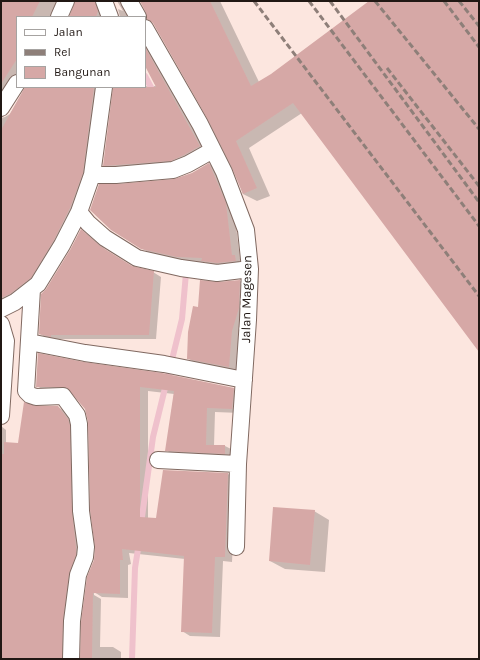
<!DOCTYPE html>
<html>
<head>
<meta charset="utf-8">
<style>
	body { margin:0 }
	#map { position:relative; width:480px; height:660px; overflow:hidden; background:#fce6df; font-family:Karla,sans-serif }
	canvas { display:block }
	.frame { position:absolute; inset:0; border:2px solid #211814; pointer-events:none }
	.legend { position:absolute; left:16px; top:16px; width:130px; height:72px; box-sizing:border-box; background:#fff; border:1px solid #a6a3a1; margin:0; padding:5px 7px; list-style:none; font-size:12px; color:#211814 }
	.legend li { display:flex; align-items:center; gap:8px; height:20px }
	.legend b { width:20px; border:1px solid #a6a3a1 }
</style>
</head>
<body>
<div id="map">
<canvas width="480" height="660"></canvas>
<div class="frame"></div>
<ul class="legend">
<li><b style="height:5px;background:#fff"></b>Jalan</li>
<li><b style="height:5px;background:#8e7f79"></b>Rel</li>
<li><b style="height:11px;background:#d6a8a6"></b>Bangunan</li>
</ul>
</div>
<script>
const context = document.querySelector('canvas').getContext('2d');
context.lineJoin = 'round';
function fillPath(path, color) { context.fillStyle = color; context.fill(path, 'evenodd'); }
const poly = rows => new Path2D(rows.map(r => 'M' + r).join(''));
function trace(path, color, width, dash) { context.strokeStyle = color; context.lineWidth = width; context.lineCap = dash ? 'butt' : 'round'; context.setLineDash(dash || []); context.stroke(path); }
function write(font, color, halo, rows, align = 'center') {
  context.font = font + ' Karla,sans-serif'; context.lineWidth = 3.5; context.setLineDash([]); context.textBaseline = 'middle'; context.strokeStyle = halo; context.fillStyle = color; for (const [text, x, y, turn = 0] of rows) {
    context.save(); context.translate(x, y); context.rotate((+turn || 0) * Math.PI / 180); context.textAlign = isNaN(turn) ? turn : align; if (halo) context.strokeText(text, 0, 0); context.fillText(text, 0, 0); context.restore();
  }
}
const shadow = poly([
	[1,1,67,1,59,17,17,17,17,84,1,110],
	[76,1,94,2,103,7,107,17,70,17],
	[117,1,137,1,136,17,120,17,118,9,123,11],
	[141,1,220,1,259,82,271,75,371,1,479,1,479,344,302,113,249,148,270,196,257,201,243,194,233,167,209,119],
	[145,32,213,154,117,173,104,165,114,87,156,86,145,64],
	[26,87,105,87,91,178,39,282,1,311,1,118,5,117,10,114],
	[209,164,217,169,234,209,240,259,243,261,244,266,211,266,205,262,187,262,150,253,141,248,174,180,192,174],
	[81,231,88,235,107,251,133,267,153,272,161,277,156,339,58,339,58,340,47,338,40,334,47,290,71,250],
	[240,281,247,285,237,371,195,363,188,358,199,309],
	[39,355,233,389,242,393,240,413,215,412,214,446,225,446,233,450,233,458,174,455,166,450,174,394,148,391,148,519,157,519,164,471,228,474,236,479,232,562,223,561,220,637,190,636,182,631,185,559,129,553,131,564,128,565,128,598,102,597,94,592,94,595,101,599,100,647,113,647,121,652,121,659,81,659,96,548,89,424,86,409,71,391,45,391,37,386],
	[36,407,58,407,66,412,76,425,84,552,69,659,1,659,1,426,6,430,6,443,19,444],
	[314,511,329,520,325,572,285,569,270,561]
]);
const stream = poly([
	[145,76,154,93],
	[141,524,153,437,182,319,186,273],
	[132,659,135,568,139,543]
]);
const building = poly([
	[1,1,40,1,32,17,17,17,17,59,1,84],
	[75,1,95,1,98,11,96,17,69,17],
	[140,1,210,1,251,86,271,74,369,1,479,1,479,352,293,103,236,141,257,188,243,194,232,168,208,120,153,23,147,19,146,13],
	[145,47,200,146,184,155,171,161,103,166,113,87,156,87,145,66],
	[25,87,94,87,83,173,70,208,54,240,31,278,10,294,1,298,1,130],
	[209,163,226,203,232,255,235,255,236,261,217,263,201,261,202,258,177,257,141,249,111,230,90,210,99,184,117,184,174,179,192,173],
	[81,229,100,246,132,266,154,271,149,335,51,335,51,337,39,334,41,294,46,289,70,250],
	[200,280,218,282,240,280,239,308,232,331,229,367,187,359,188,332,193,306,198,307],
	[38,353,84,362,162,373,234,388,232,409,207,408,206,445,225,445,225,454,165,451,174,391,140,387,140,517,156,518,163,470,228,473,225,557,215,557,212,633,181,632,184,556,122,549,123,560,120,560,120,594,93,593,92,659,80,659,81,622,87,577,94,560,95,548,90,510,88,422,85,409,67,388,63,387,36,387],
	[24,402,36,406,58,406,68,419,70,425,72,511,76,547,76,555,69,574,63,620,62,659,1,658,2,454,4,454,4,442,18,443],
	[273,507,315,510,310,565,269,561]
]);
const street = poly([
	[104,1,110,17],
	[129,1,138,17],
	[59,17,66,1],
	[145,28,200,124,224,172,246,230,250,269,248,320,238,464,236,547],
	[1,108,17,83],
	[92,175,116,175,173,170,188,164,213,150],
	[79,212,88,223,105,238,137,258,181,268,217,273,250,269],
	[32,289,26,391,30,395,36,397,63,396,77,415,79,424,81,511,86,547,85,557,78,575,72,621,71,659],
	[1,309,15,302,38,284,62,245,79,212,92,175,104,87],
	[1,324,6,341,1,416],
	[29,342,85,353,164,364,244,380],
	[158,460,238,464]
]);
const rail = poly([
	[254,1,479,296],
	[309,1,479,226],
	[330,1,479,202],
	[375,1,479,129],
	[444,1,479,47],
	[459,1,479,26],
	[387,68,479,186]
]);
const streetNames = [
	["Jalan Magesen",247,299,-89]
];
fillPath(shadow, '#0003');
trace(stream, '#efc1cc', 6);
fillPath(building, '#d6a8a6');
trace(street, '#806961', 18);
trace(street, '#fff', 16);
trace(rail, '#8e7f79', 3, [6, 3]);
write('13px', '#211814', '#fff', streetNames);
</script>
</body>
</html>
